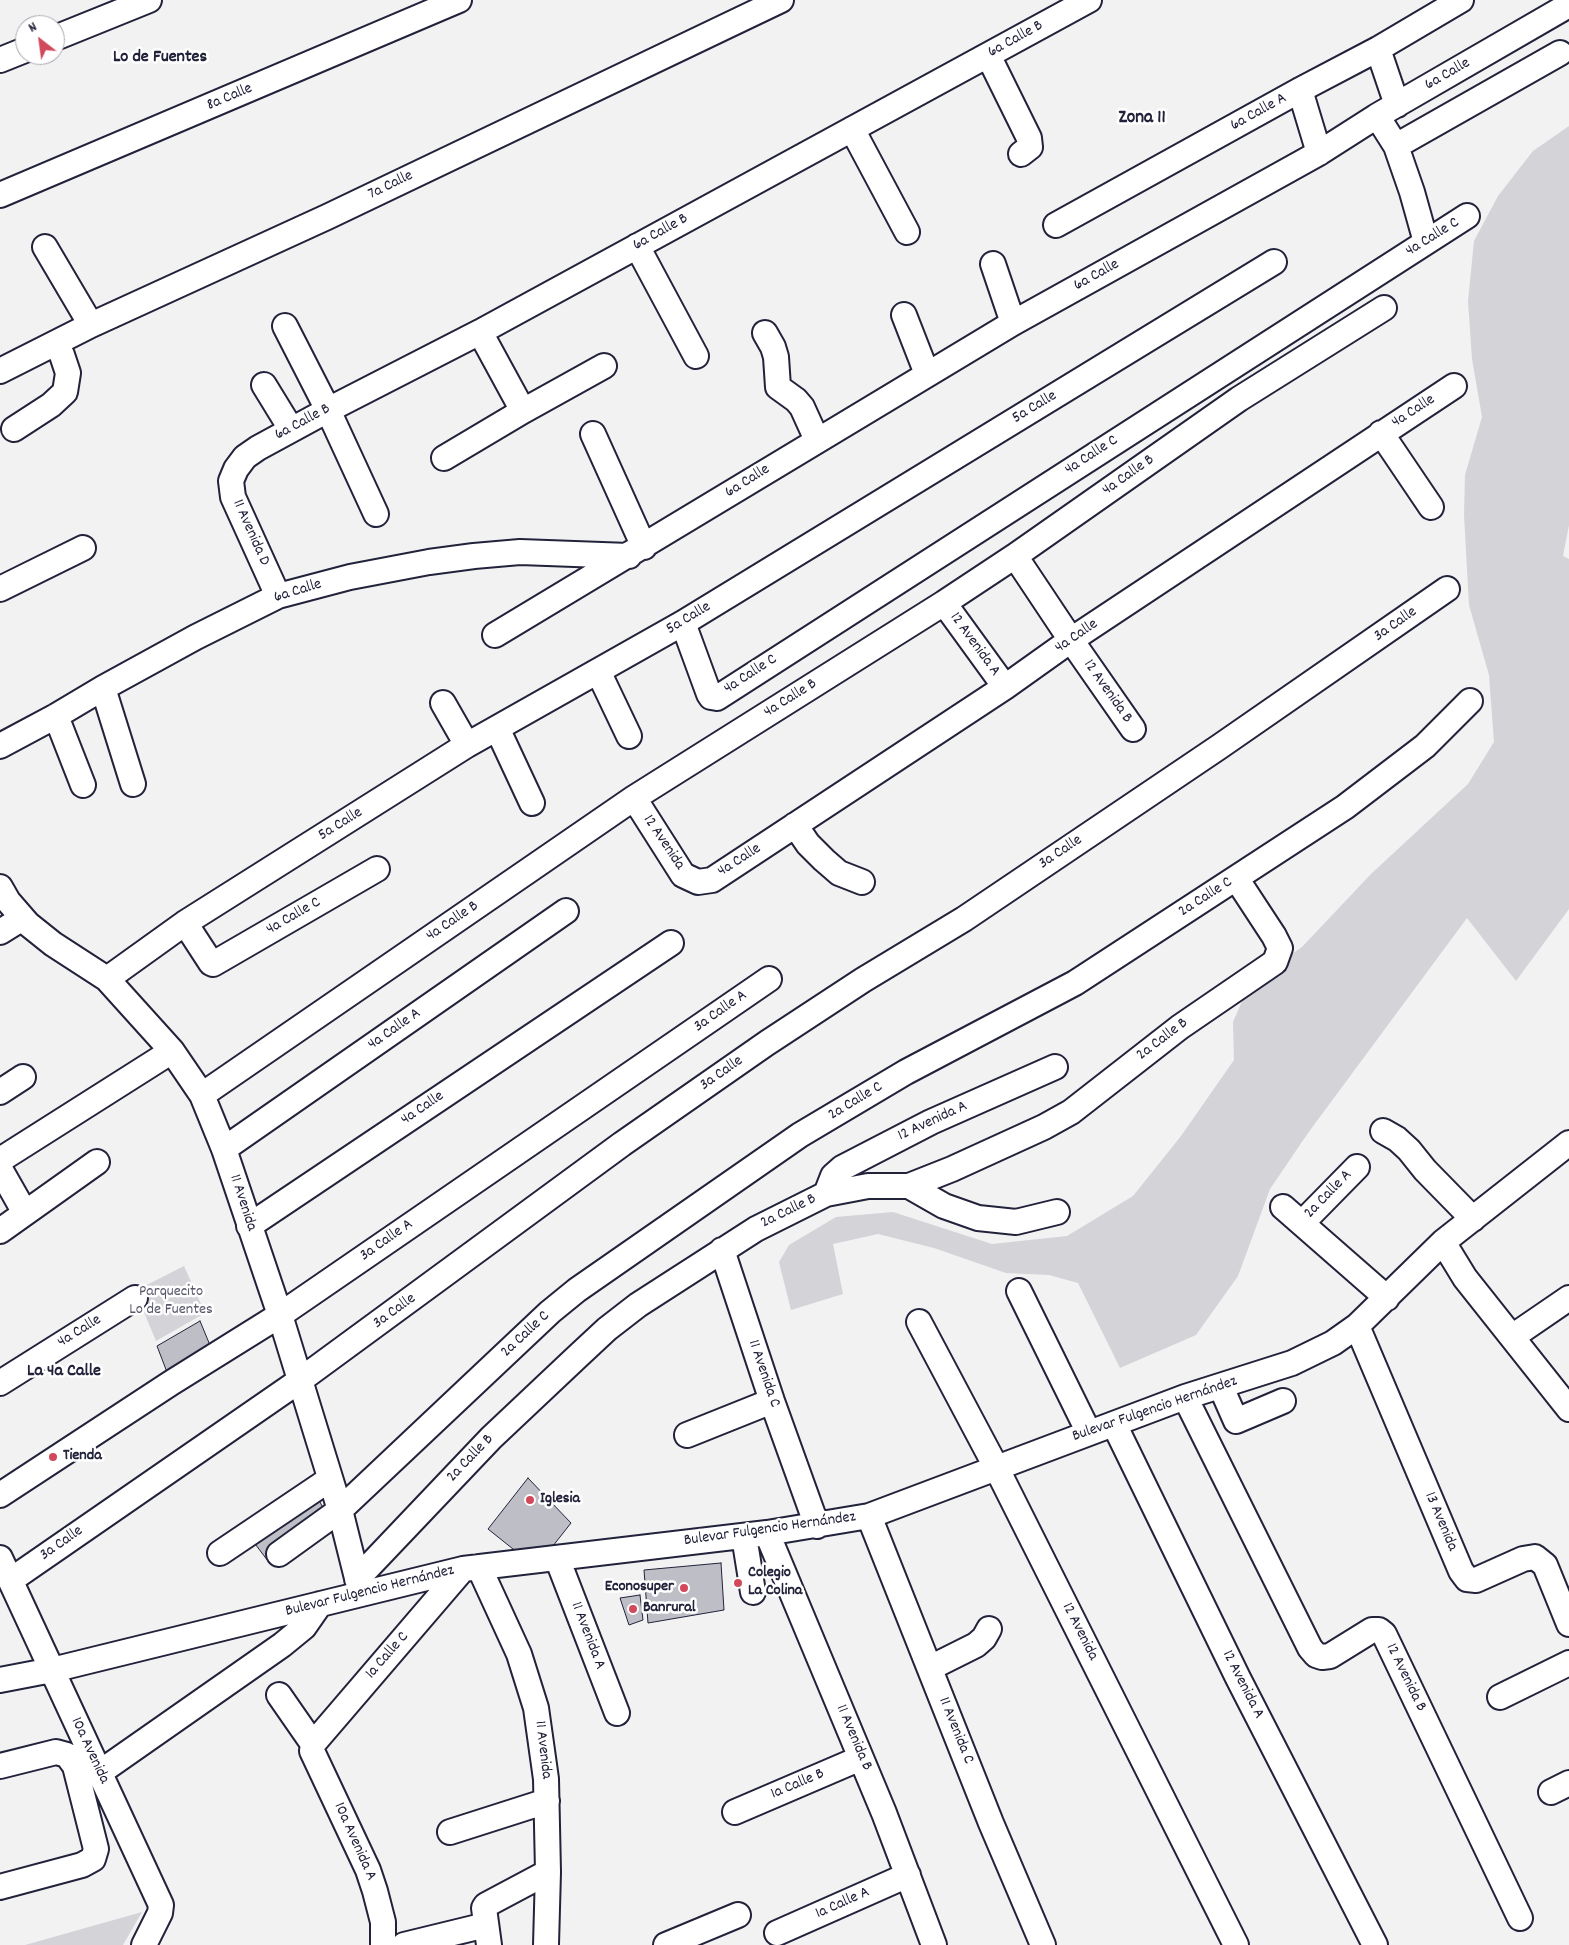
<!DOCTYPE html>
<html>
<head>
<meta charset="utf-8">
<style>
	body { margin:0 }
	#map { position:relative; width:1569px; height:1945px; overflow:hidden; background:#f2f2f3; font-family:Dekko,sans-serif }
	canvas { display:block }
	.north { position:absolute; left:15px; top:15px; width:50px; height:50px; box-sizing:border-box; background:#fff; border:1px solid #a7a7b1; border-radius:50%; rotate:330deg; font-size:14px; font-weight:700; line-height:20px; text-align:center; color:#22223b }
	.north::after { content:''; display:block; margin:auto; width:18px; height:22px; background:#d1495b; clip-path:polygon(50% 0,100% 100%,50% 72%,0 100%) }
</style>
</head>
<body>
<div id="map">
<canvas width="1569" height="1945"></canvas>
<div class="north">N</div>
</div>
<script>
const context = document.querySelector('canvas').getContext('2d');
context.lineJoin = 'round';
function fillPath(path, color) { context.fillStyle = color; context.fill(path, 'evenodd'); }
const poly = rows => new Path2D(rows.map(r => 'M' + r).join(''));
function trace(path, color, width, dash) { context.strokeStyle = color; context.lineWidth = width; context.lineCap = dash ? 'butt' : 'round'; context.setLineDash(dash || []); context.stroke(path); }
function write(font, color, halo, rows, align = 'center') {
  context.font = font + ' Dekko,sans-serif'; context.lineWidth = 5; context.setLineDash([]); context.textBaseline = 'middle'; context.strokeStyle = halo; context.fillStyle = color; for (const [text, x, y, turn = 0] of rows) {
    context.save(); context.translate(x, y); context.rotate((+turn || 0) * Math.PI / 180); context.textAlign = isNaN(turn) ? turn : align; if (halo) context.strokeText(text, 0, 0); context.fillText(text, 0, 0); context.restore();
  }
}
const green = poly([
	[1569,126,1569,525,1563,556,1569,559,1569,909,1516,981,1467,918,1308,1133,1270,1189,1238,1276,1196,1335,1120,1368,1078,1283,1049,1275,1006,1273,934,1248,878,1234,833,1244,843,1294,791,1310,779,1262,789,1245,836,1217,893,1212,992,1244,1067,1236,1133,1196,1181,1136,1234,1060,1233,1022,1250,983,1302,947,1371,874,1468,784,1494,742,1489,675,1469,605,1464,515,1465,475,1482,417,1472,359,1468,301,1474,241,1498,196,1533,151],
	[184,1266,205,1313,156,1341,135,1291],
	[142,1912,123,1945,25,1945]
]);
const building = poly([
	[200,1321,212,1350,170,1380,157,1346,200,1321],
	[528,1478,571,1523,545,1556,523,1557,488,1529,528,1478],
	[315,1492,327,1516,268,1561,249,1536,315,1492],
	[721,1563,724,1610,648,1623,644,1570,721,1563],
	[640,1595,643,1620,629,1625,620,1598,640,1595]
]);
const minor = poly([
	[55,38,149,0],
	[1378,49,1397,105],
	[988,55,1029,138,1030,147,1021,154],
	[0,60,25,50],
	[1300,90,1319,153],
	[1377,116,1396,146,1412,192,1426,242],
	[852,129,907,232],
	[1396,146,1560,53],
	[0,195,459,0],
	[1056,225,1300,90,1378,49,1461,0],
	[637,246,696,356],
	[45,247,91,325],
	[993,264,1013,323],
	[904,315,927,374],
	[285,326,328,410,376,514],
	[480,332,523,411,604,366],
	[765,333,773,347,776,357,778,387,796,400,802,407,817,440],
	[0,371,91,325,327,217,781,0],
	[264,385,291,429],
	[14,429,51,405,65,392,68,373,62,355,55,343],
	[1381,433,1431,507],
	[593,434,644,547],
	[444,458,523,411],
	[1015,556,1071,640,1133,729],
	[0,589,83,548],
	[278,596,233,497,231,481,236,469,245,457,258,448,328,410,480,332,1089,0],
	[944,603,1005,687],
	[683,623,709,694,711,697,717,698,1467,216],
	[495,635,1013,323,1319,153,1377,116,1569,5],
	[598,671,629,736],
	[103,688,133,784],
	[443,703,467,745],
	[56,716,83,785],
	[497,728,532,803],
	[0,746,56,716,103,688,196,637,278,596,350,577,429,562,474,556,520,552,629,556],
	[634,798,683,875,698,882,712,880,1005,687,1071,640,1454,386],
	[795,825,808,844,824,860,839,873,862,882],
	[0,887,8,901,28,924,53,944,107,979,172,1051,202,1095,224,1149,280,1315,340,1510,360,1590],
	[185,923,211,963,213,964,377,869],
	[0,932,21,919],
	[107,979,185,923,467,745,683,623,1274,262],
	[0,1092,23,1077],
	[202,1095,634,798,944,603,1015,556,1239,399,1384,308],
	[1383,1131,1397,1139,1409,1150,1425,1170,1473,1219],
	[224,1149,566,911],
	[0,1160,172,1051],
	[0,1169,25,1213],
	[909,1186,944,1206,978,1218,1016,1222,1057,1212],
	[826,1194,833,1176,842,1168,931,1122,1055,1067],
	[1283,1207,1387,1298],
	[1302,1223,1357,1167],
	[249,1226,671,943],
	[0,1231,97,1162],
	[1443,1242,1465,1278,1569,1409],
	[722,1250,772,1401,817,1526],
	[1019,1291,1089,1433],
	[919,1322,996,1467,1236,1945],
	[1357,1326,1461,1571,1467,1579,1476,1580,1523,1559,1535,1557,1545,1565,1569,1624],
	[1512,1337,1569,1298],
	[0,1383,135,1298],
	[1221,1387,1236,1421,1283,1401],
	[1185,1397,1310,1648,1316,1655,1322,1657,1330,1656,1372,1630,1379,1630,1384,1634,1520,1918],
	[1114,1424,1238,1678,1375,1945],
	[687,1435,772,1401],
	[0,1495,171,1383,280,1315,769,979],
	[869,1516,991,1823,1043,1945],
	[767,1533,884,1813,934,1945],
	[744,1536,753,1592],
	[220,1553,330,1479],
	[279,1554,340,1510,550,1312,577,1290,800,1135,906,1072,1075,983,1345,807,1425,746,1470,701],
	[0,1558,161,1905,160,1913,144,1945],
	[557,1558,617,1713],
	[479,1567,519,1654,536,1708,546,1779,548,1872,546,1945],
	[357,1579,491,1438,578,1356,607,1329,638,1305,756,1229,826,1194,868,1186,909,1186,952,1169,1044,1127,1071,1112,1180,1027,1275,962,1280,948,1274,936,1236,878],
	[11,1580,299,1381,622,1144,767,1043,863,980,964,919,1219,747,1447,589],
	[930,1668,976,1645,984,1638,989,1629],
	[0,1680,52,1670,463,1569,767,1533,869,1516,1185,1397,1292,1363,1333,1343,1357,1326,1443,1242,1569,1143],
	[279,1695,313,1744],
	[1500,1697,1569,1663],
	[313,1744,463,1569],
	[313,1744,312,1751,368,1870,375,1891,383,1922,383,1945],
	[0,1766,56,1752,67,1755,75,1766,96,1849,93,1859,82,1865,0,1887],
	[99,1773,282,1645,304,1627,320,1604],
	[1551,1792,1569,1783],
	[735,1812,861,1758],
	[450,1832,547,1801],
	[777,1933,908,1875],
	[404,1945,486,1925],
	[489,1945,484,1908,486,1905,548,1872],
	[666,1945,738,1915]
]);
const markers = [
	[53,1457,5,"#d1495b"],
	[530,1500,5,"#d1495b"],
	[738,1583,5,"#d1495b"],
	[684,1588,5,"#d1495b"],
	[633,1609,5,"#d1495b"]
];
const streetNames = [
	["6a Calle B",1016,40,-29],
	["6a Calle",1448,75,-30],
	["8a Calle",230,98,-23],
	["6a Calle A",1259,113,-29],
	["7a Calle",391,186,-26],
	["6a Calle B",661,233,-29],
	["4a Calle C",1433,238,-32],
	["6a Calle",1097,276,-29],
	["5a Calle",1035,408,-31],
	["4a Calle",1414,412,-33],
	["6a Calle B",303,423,-28],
	["4a Calle C",1092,456,-33],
	["4a Calle B",1129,476,-35],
	["6a Calle",748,482,-32],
	["11 Avenida D",250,533,66],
	["6a Calle",298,592,-17],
	["5a Calle",689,619,-31],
	["3a Calle",1396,625,-35],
	["4a Calle",1077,637,-34],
	["12 Avenida A",974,645,54],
	["4a Calle C",751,675,-33],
	["12 Avenida B",1107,692,55],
	["4a Calle B",791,699,-32],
	["5a Calle",341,825,-32],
	["12 Avenida",663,843,56],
	["3a Calle",1061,853,-34],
	["4a Calle",740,861,-33],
	["2a Calle C",1206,898,-33],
	["4a Calle C",294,917,-30],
	["4a Calle B",453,922,-34],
	["3a Calle A",721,1012,-35],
	["4a Calle A",395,1030,-35],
	["2a Calle B",1163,1040,-37],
	["3a Calle",722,1074,-35],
	["2a Calle C",856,1102,-31],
	["4a Calle",423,1109,-34],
	["12 Avenida A",933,1122,-25],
	["2a Calle A",1329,1195,-46],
	["11 Avenida",242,1203,72],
	["2a Calle B",789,1212,-26],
	["3a Calle A",387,1241,-35],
	["3a Calle",395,1312,-36],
	["4a Calle",80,1332,-32],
	["2a Calle C",526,1335,-43],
	["11 Avenida C",763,1374,71],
	["Bulevar Fulgencio Hernández",1155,1410,-19],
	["2a Calle B",471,1459,-46],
	["13 Avenida",1440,1522,67],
	["Bulevar Fulgencio Hernández",770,1530,-8],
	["3a Calle",62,1544,-35],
	["Bulevar Fulgencio Hernández",370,1592,-14],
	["12 Avenida",1079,1632,63],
	["11 Avenida A",587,1636,69],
	["1a Calle C",388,1656,-49],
	["12 Avenida B",1405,1678,64],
	["12 Avenida A",1242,1685,63],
	["11 Avenida C",955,1731,68],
	["11 Avenida B",853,1738,67],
	["11 Avenida",542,1750,83],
	["10a Avenida",89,1751,65],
	["1a Calle B",798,1785,-23],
	["10a Avenida A",354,1842,66],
	["1a Calle A",843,1904,-24]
];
const parkNames = [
	["Parquecito",171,1293],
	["Lo de Fuentes",171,1311]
];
const poiNames = [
	["Tienda",63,1457],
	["Iglesia",540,1500],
	["Colegio",748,1574],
	["La Colina",748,1592],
	["Econosuper",674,1588,"right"],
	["Banrural",643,1609]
];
const neighbourhoodNames = [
	["Lo de Fuentes",160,59],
	["La 4a Calle",64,1373]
];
const quarterNames = [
	["Zona 11",1142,119]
];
fillPath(green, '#d3d3d8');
fillPath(building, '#bebec6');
trace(building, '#22223b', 1);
trace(minor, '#22223b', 28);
trace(minor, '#fff', 24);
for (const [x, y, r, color] of markers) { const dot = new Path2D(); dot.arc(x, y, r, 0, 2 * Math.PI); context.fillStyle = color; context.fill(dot); trace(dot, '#fff', 2); }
write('16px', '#22223b', '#fff', streetNames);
write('16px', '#57576a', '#fff', parkNames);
write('bold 16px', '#22223b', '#fff', poiNames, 'left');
write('bold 18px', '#22223b', '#fff', neighbourhoodNames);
write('bold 19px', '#22223b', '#fff', quarterNames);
</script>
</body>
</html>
